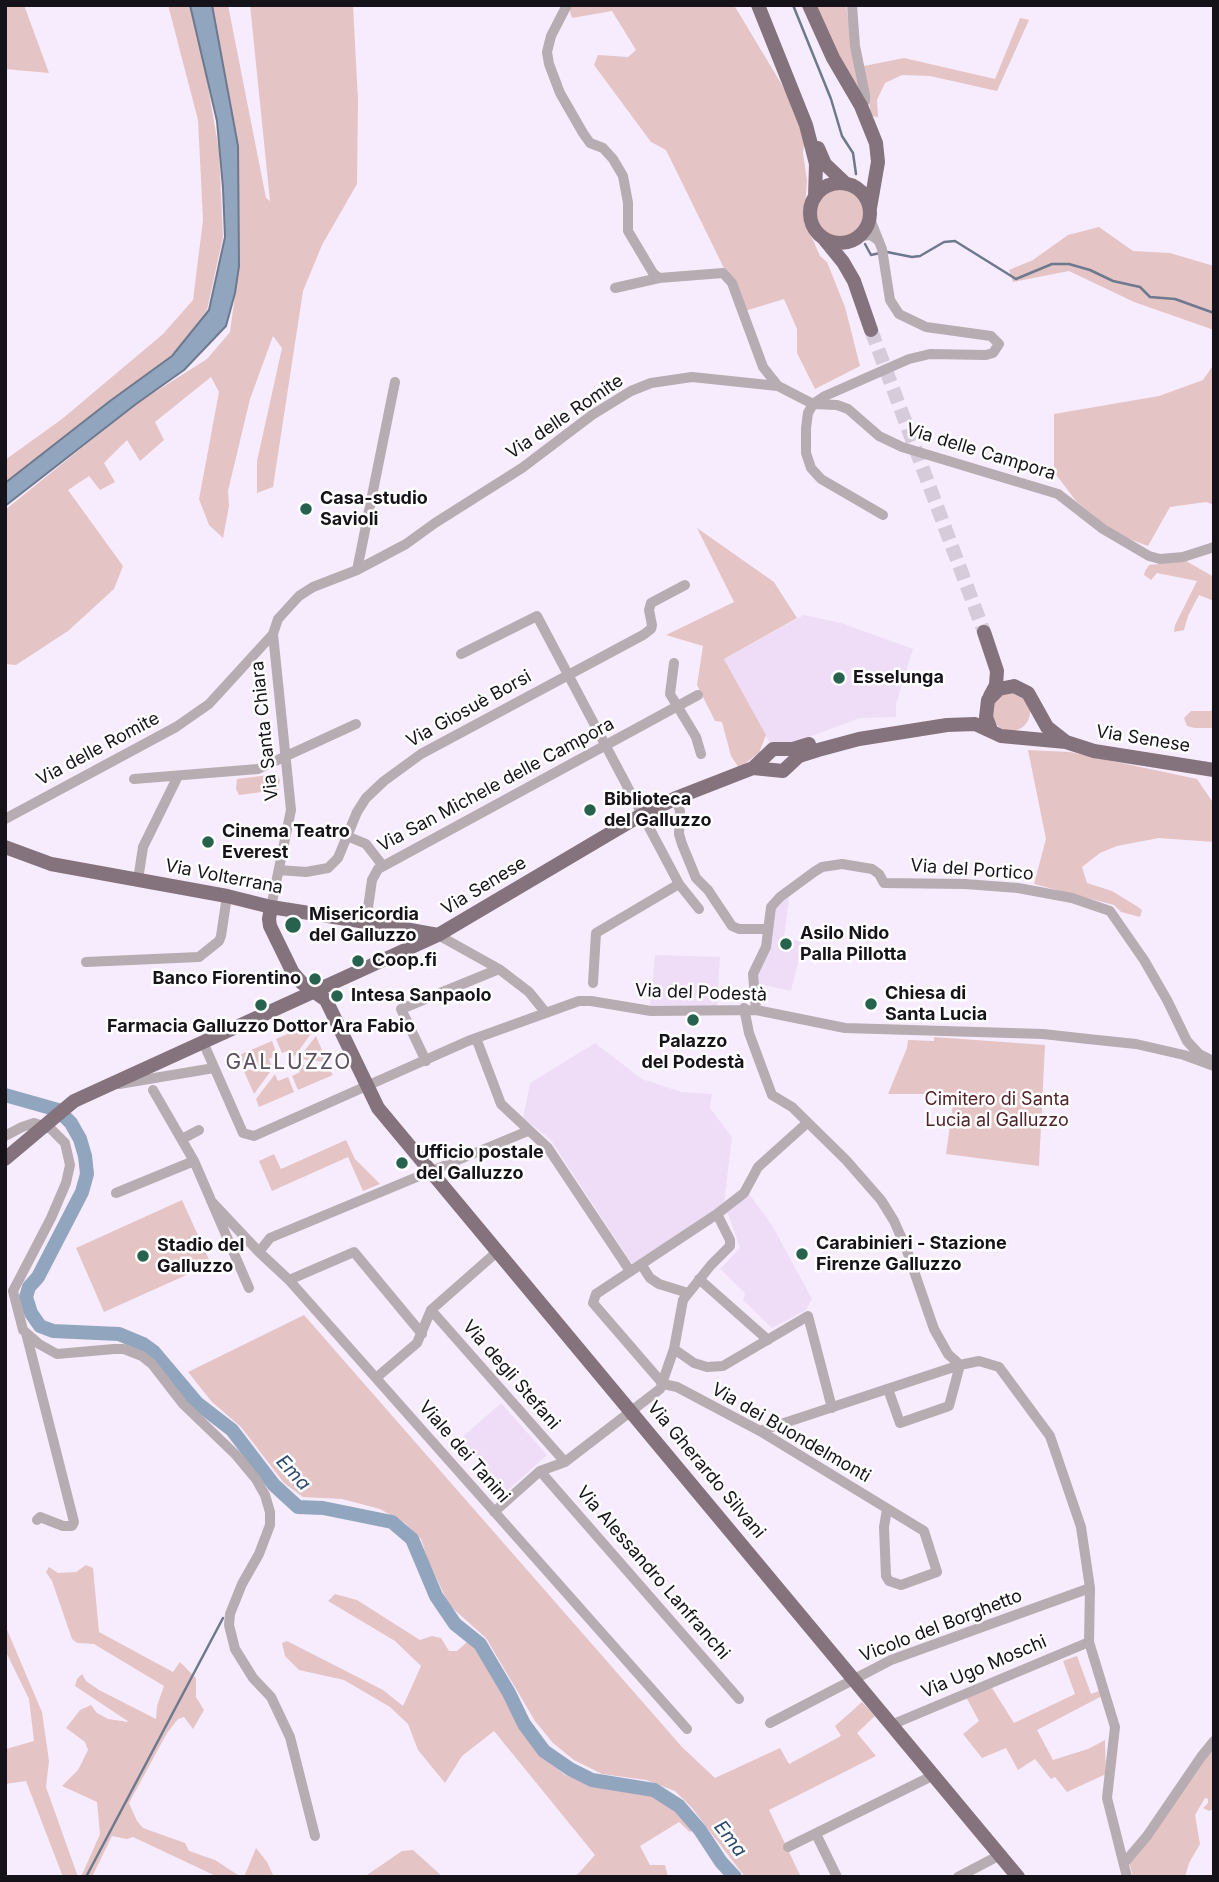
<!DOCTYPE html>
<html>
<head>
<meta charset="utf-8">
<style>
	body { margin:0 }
	#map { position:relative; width:1219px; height:1882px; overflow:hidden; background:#f7ecfd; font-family:Inter,sans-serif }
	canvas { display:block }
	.frame { position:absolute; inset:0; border:7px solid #161219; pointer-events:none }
</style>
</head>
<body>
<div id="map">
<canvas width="1219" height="1882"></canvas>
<div class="frame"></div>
</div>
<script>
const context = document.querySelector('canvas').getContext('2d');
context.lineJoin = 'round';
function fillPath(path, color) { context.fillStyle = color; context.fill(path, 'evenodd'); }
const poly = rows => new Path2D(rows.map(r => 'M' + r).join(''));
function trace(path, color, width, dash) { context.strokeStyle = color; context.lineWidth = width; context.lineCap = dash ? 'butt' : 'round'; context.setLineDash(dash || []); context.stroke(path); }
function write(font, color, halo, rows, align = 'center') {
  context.font = font + ' Inter,sans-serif'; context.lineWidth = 5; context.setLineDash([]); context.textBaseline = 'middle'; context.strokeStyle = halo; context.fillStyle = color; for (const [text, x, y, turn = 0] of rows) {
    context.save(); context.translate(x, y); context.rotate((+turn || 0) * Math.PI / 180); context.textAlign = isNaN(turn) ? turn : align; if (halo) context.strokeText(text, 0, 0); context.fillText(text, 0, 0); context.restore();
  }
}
const built = poly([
	[804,615,841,623,913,649,896,704,896,717,860,718,795,742,770,743,724,659],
	[786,894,789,898,784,938,803,942,791,991,755,983,772,913],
	[655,955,720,957,717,1008,650,1006],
	[595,1043,642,1079,681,1092,712,1094,710,1108,732,1137,724,1205,632,1264,550,1139,523,1118,530,1083],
	[749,1194,772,1225,812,1299,806,1310,772,1328,743,1300,745,1293,720,1269,740,1248,727,1211],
	[501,1403,547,1455,507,1491,460,1439]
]);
const green = poly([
	[5,5,24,5,49,73,5,69],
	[168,5,190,5,204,63,219,151,223,237,207,310,172,356,110,401,5,483,5,460,62,419,163,334,193,300,203,220,198,120],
	[212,5,228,5,266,198,270,201,250,5,353,5,358,100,357,184,322,245,303,291,273,487,257,493,257,461,282,348,273,336,250,399,228,491,229,506,223,538,209,525,199,499,219,392,211,377,155,422,164,440,140,461,127,440,104,463,115,482,100,490,89,476,68,490,123,566,114,589,68,631,16,665,5,664,5,510,136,404,207,359,230,332,239,266,238,146],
	[568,5,734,5,806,125,803,153,807,181,804,220,820,256,827,262,845,307,860,366,815,389,797,353,797,329,784,299,745,311,666,150,651,142,594,65,598,55,628,57,636,50,612,11,572,18],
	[814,5,846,5,855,64,864,66,904,58,995,79,1020,18,1029,20,997,91,930,76,902,75,885,83,877,100,878,117,871,116,869,102,855,91],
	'815 213a25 25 0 1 1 50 0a25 25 0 1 1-50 0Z',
	[1099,227,1133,251,1170,253,1214,266,1214,330,1134,302,1069,271,1013,282,1009,270,1033,260,1068,235],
	[1214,364,1214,505,1206,502,1170,507,1148,546,1116,534,1076,501,1054,472,1054,414,1159,396,1203,380],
	[697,528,774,582,797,618,724,659,766,735,759,753,739,768,731,756,722,722,715,721,697,685,703,646,666,635,734,602],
	[1186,561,1214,577,1214,601,1199,595,1188,616,1184,630,1174,632,1175,625,1197,581,1157,573,1151,580,1144,575,1145,571,1149,565],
	'992 712a19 19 0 1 1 38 0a19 19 0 1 1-38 0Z',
	[1214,708,1214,728,1195,728,1187,726,1184,718,1191,711,1211,711],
	[1028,750,1070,752,1197,779,1214,804,1214,842,1159,838,1117,846,1100,853,1082,867,1087,883,1112,891,1138,907,1142,910,1140,917,1121,912,1114,905,1034,884,1046,839],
	[277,774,280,780,278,790,239,795,236,789,237,779],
	[310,1024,313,1031,294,1057,291,1050,282,1053,276,1039],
	[316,1036,327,1062,298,1059],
	[934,1037,1045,1045,1039,1166,946,1154,954,1097,933,1094,888,1094,907,1048,908,1040,934,1041],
	[272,1041,277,1055,269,1059,272,1067,240,1064,237,1056],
	[297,1064,329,1068,333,1075,298,1090,292,1076,300,1072],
	[243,1069,270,1072,254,1094],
	[275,1074,278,1081,288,1077,294,1092,259,1107,256,1099],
	[346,1140,355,1159,380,1184,363,1191,348,1157,272,1191,259,1161,274,1154,281,1169],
	[182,1200,211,1264,104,1312,76,1248],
	[304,1315,682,1747,715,1778,780,1748,789,1764,841,1736,835,1726,862,1702,875,1716,857,1733,876,1756,769,1810,801,1877,745,1877,692,1808,675,1791,646,1780,602,1774,574,1760,553,1743,535,1721,486,1638,449,1605,428,1560,421,1539,405,1523,380,1509,342,1499,303,1497,284,1483,241,1427,212,1402,188,1372],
	[86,1565,93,1568,99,1632,173,1672,180,1662,196,1678,196,1697,204,1710,193,1729,184,1717,178,1719,167,1733,129,1803,137,1821,143,1828,185,1843,189,1851,215,1860,241,1877,218,1877,133,1837,127,1839,112,1836,92,1877,81,1877,100,1834,97,1802,62,1786,78,1770,88,1750,85,1742,66,1728,80,1710,91,1705,97,1713,108,1719,129,1722,75,1686,77,1679,82,1674,86,1681,99,1690,156,1719,157,1706,164,1686,94,1644,77,1643,72,1639,52,1581,46,1572,49,1567,58,1573,76,1572],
	[335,1594,357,1600,420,1640,432,1636,441,1638,449,1651,457,1651,467,1642,478,1650,509,1705,543,1758,565,1775,604,1787,654,1796,683,1817,694,1830,690,1832,679,1822,640,1846,650,1865,665,1865,668,1877,571,1877,578,1874,595,1855,494,1731,462,1756,445,1783,418,1750,408,1724,390,1707,344,1680,299,1670,285,1656,282,1643,287,1641,383,1690,403,1706,421,1666,395,1641,328,1601],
	[5,1625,42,1712,49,1761,46,1787,78,1877,63,1877,26,1781,5,1784,6,1749,34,1741,29,1699,5,1650],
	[1077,1656,1091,1694,1102,1690,1104,1695,1037,1730,1053,1760,1088,1749,1105,1740,1106,1774,1067,1792,1055,1777,1051,1779,1035,1759,1018,1770,1006,1748,982,1758,963,1734,979,1721,966,1697,992,1688,1014,1723,1075,1694,1063,1661],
	[1214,1746,1214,1809,1209,1811,1203,1808,1208,1803,1208,1799,1205,1798,1195,1815,1200,1844,1189,1863,1185,1877,1133,1877,1129,1862],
	[256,1848,267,1862,274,1877,244,1877],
	[413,1850,443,1877,364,1877,402,1851]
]);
const water = poly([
	[190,5,212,5,238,146,239,266,235,293,226,326,184,370,136,404,5,506,5,483,110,401,172,356,209,310,225,237,223,188,217,121,190,5]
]);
const stream = poly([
	[793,5,831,99,842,136,853,153,856,174],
	[865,244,871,255,880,253],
	[887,252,912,257,920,256,944,242,955,241,1016,279,1052,264,1069,264,1090,270,1113,281,1140,287,1150,297,1175,299,1214,313],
	[86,1877,223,1618]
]);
const river = poly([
	[5,1095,58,1110,71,1123,80,1139,85,1156,87,1174,82,1192,38,1277,29,1287,26,1297,31,1313,40,1326,53,1331,119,1334,143,1344,154,1352,197,1403,232,1430,274,1485,298,1507,323,1508,392,1522,412,1539,436,1596,455,1624,480,1644,509,1693,524,1724,544,1751,570,1769,592,1780,654,1790,679,1806,700,1830,721,1862,735,1877]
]);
const majorTunnel = poly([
	[871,330,984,632]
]);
const minor = poly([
	[567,5,551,36,547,52,549,64,560,93,583,133,590,143,603,148,613,159,623,176,628,203,628,231,653,273,659,278,723,273,732,283,763,367,778,386],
	[852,5,855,46,865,95,865,101,861,106],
	[870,219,882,249,890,300,899,314,926,327,991,336,999,344,993,353,986,355,930,354,909,359,825,396,813,404,808,413,806,428,806,453,811,468,821,479,883,515],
	[860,236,871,235,879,241],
	[615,288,659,278],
	[357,570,395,382],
	[461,654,537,616,679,884,699,909],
	[674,663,670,694,696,737,701,754],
	[134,779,258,769,356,724],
	[676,798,680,811,679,834,682,844,696,878,708,890,732,926,739,929,768,929],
	[5,819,176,727,209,704,273,634,278,619,299,596,313,587,357,570,406,544,435,523,522,468,592,415,631,391,651,383,692,377,778,386,813,404,837,405,848,409,879,436,902,447,1058,494,1103,529,1149,556,1160,559,1183,557,1214,547],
	[347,836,366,844,383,866],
	[279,870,306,872,328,868,338,858,357,812,366,798,384,781,421,754,643,635,651,629,652,625,649,610,651,603,685,585],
	[138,880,143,847,178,776],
	[271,907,291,810,273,634],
	[366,922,372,880,378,869,698,695],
	[438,935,499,969,529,992,546,1013],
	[86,962,199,957,219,941,221,936,227,896],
	[593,983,596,933,679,884],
	[744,1008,749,1033,772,1095,792,1107,846,1160,881,1200,894,1221,906,1248,934,1329,948,1354,960,1365],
	[756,1010,753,974,766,947,771,907,780,897,814,872,822,867,842,864,872,869,879,874,884,883,965,884,1018,888,1072,898,1110,911,1144,960,1167,1000,1187,1041,1199,1054,1209,1059],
	[476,1038,501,1104,548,1148,630,1271],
	[203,1042,243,1133,254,1136,468,1041,579,1001,591,1001,651,1011,756,1010,845,1028,1043,1034,1088,1039,1136,1044,1184,1055,1214,1066],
	[426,1061,401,1009,499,969],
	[119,1084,214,1068],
	[153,1090,194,1161,249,1288],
	[807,1123,758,1167,744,1193,717,1214,596,1294,593,1303,663,1384,677,1387,760,1431,924,1531,937,1572,901,1585,889,1581,886,1576,884,1527,887,1509],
	[5,1136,22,1127,34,1123,51,1129,65,1143,70,1165,66,1183,51,1218,13,1291,23,1330,39,1344,57,1354,114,1349,124,1349,142,1356,152,1364,183,1404,236,1455,256,1479,265,1495,270,1512,270,1525,259,1554,242,1584,230,1614,229,1625,235,1649,253,1678,271,1697,290,1737,315,1836],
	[182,1139,199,1130],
	[116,1193,194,1161],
	[211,1201,259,1252,289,1280,687,1729],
	[259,1252,270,1238,277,1235,528,1131],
	[641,1264,650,1278,659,1284,688,1293],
	[699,1279,768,1340],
	[289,1280,354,1252,422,1334],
	[431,1310,565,1462],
	[26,1333,74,1522,72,1526,63,1526,40,1517,37,1520],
	[674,1349,694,1363,707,1367,723,1366,808,1316,832,1408],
	[376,1378,417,1343,431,1310,498,1251],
	[888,1389,900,1423,949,1406,960,1365],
	[760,1431,960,1365,979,1361,999,1367,1050,1436,1081,1527,1090,1588,1089,1642,1115,1727,1107,1798,1127,1877],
	[540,1471,739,1699],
	[494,1512,540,1471,565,1462,660,1389,674,1349,683,1300,711,1265,730,1246,730,1240,717,1214],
	[770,1723,891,1660,1090,1588],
	[891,1725,1089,1642],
	[816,1834,837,1877],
	[788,1847,934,1775],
	[1125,1862,1147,1836,1201,1757,1214,1741],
	[958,1877,1000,1855]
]);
const major = poly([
	[758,5,806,125,816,164,815,197],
	[809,5,833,58,861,106,876,143,878,162,870,208],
	[818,148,825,164,846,184],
	'810 213a30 30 0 1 1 60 0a30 30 0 1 1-60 0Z',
	[825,240,843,262,854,281,871,330],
	[984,632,997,671,996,685,990,696],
	[991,730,986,717,988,700,999,689,1014,686,1028,693,1047,727,1066,742,1094,751,1214,770],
	[753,768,773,749,793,749,809,744],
	[5,847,51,864,227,896,271,907,366,922,438,935],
	[271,907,269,919,270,926,293,973,302,983,326,1000,378,1108,1018,1877],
	[5,1159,74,1101,438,935,636,818,676,798,753,768,783,771,799,756,818,750,859,739,947,725,975,724,1001,736,1066,742]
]);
const markers = [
	[306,509,7,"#26624e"],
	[839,678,7,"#26624e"],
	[590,810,7,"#26624e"],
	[208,842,7,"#26624e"],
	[293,925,9,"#26624e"],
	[786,944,7,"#26624e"],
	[358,961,7,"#26624e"],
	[315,979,7,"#26624e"],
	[337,996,7,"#26624e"],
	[871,1004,7,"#26624e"],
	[261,1005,7,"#26624e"],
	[693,1020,7,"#26624e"],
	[402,1163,7,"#26624e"],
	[802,1254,7,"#26624e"],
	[143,1256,7,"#26624e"]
];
const streetNames = [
	["Via delle Romite",565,417,-34],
	["Via delle Campora",981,452,17],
	["Via Giosuè Borsi",469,709,-29],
	["Via Santa Chiara",265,731,-96],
	["Via Senese",1143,739,9],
	["Via delle Romite",98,749,-28],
	["Via San Michele delle Campora",496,785,-28],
	["Via del Portico",972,870,4],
	["Via Volterrana",224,877,11],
	["Via Senese",484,886,-31],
	["Via del Podestà",701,993,2],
	["Via degli Stefani",511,1375,49],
	["Via dei Buondelmonti",791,1433,30],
	["Viale dei Tanini",464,1452,49],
	["Via Gherardo Silvani",706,1470,50],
	["Via Alessandro Lanfranchi",653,1573,49],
	["Vicolo del Borghetto",941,1626,-21],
	["Via Ugo Moschi",984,1667,-23]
];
const poiNames = [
	["Casa-studio",320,499],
	["Savioli",320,520],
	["Esselunga",853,678],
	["Biblioteca",604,800],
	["del Galluzzo",604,821],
	["Cinema Teatro",222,832],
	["Everest",222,853],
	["Misericordia",309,915],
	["del Galluzzo",309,936],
	["Asilo Nido",800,934],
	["Palla Pillotta",800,955],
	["Coop.fi",372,961],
	["Banco Fiorentino",301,979,"right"],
	["Chiesa di",885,994],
	["Santa Lucia",885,1015],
	["Intesa Sanpaolo",351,996],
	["Farmacia Galluzzo Dottor Ara Fabio",261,1027,"center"],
	["Palazzo",693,1042,"center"],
	["del Podestà",693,1063,"center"],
	["Ufficio postale",416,1153],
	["del Galluzzo",416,1174],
	["Carabinieri - Stazione",816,1244],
	["Firenze Galluzzo",816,1265],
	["Stadio del",157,1246],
	["Galluzzo",157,1267]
];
const parkNames = [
	["Cimitero di Santa",997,1100],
	["Lucia al Galluzzo",997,1121]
];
const waterNames = [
	["Ema",293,1473,47],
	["Ema",730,1839,52]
];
const quarterNames = [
	["GALLUZZO",289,1063]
];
fillPath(built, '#efddf8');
fillPath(green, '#e5c4c6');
fillPath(water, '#92a5bf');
trace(water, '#6d798d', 2);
trace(stream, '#6d798d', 2.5);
trace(river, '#92a5bf', 14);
trace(majorTunnel, '#d5cbdb', 14, [14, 7]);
trace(minor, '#b6acb1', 10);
trace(major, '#84727c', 14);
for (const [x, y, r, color] of markers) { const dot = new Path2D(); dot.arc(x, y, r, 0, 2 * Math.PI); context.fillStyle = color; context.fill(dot); trace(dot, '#fefefe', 2.5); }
write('18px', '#161219', '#fefefe', streetNames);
write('bold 18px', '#161219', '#fefefe', poiNames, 'left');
write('18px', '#522229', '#fefefe', parkNames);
write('italic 19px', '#2c496e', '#fefefe', waterNames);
context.letterSpacing = '2px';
write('21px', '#5a4e60', '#fefefe', quarterNames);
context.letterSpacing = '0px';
</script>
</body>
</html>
